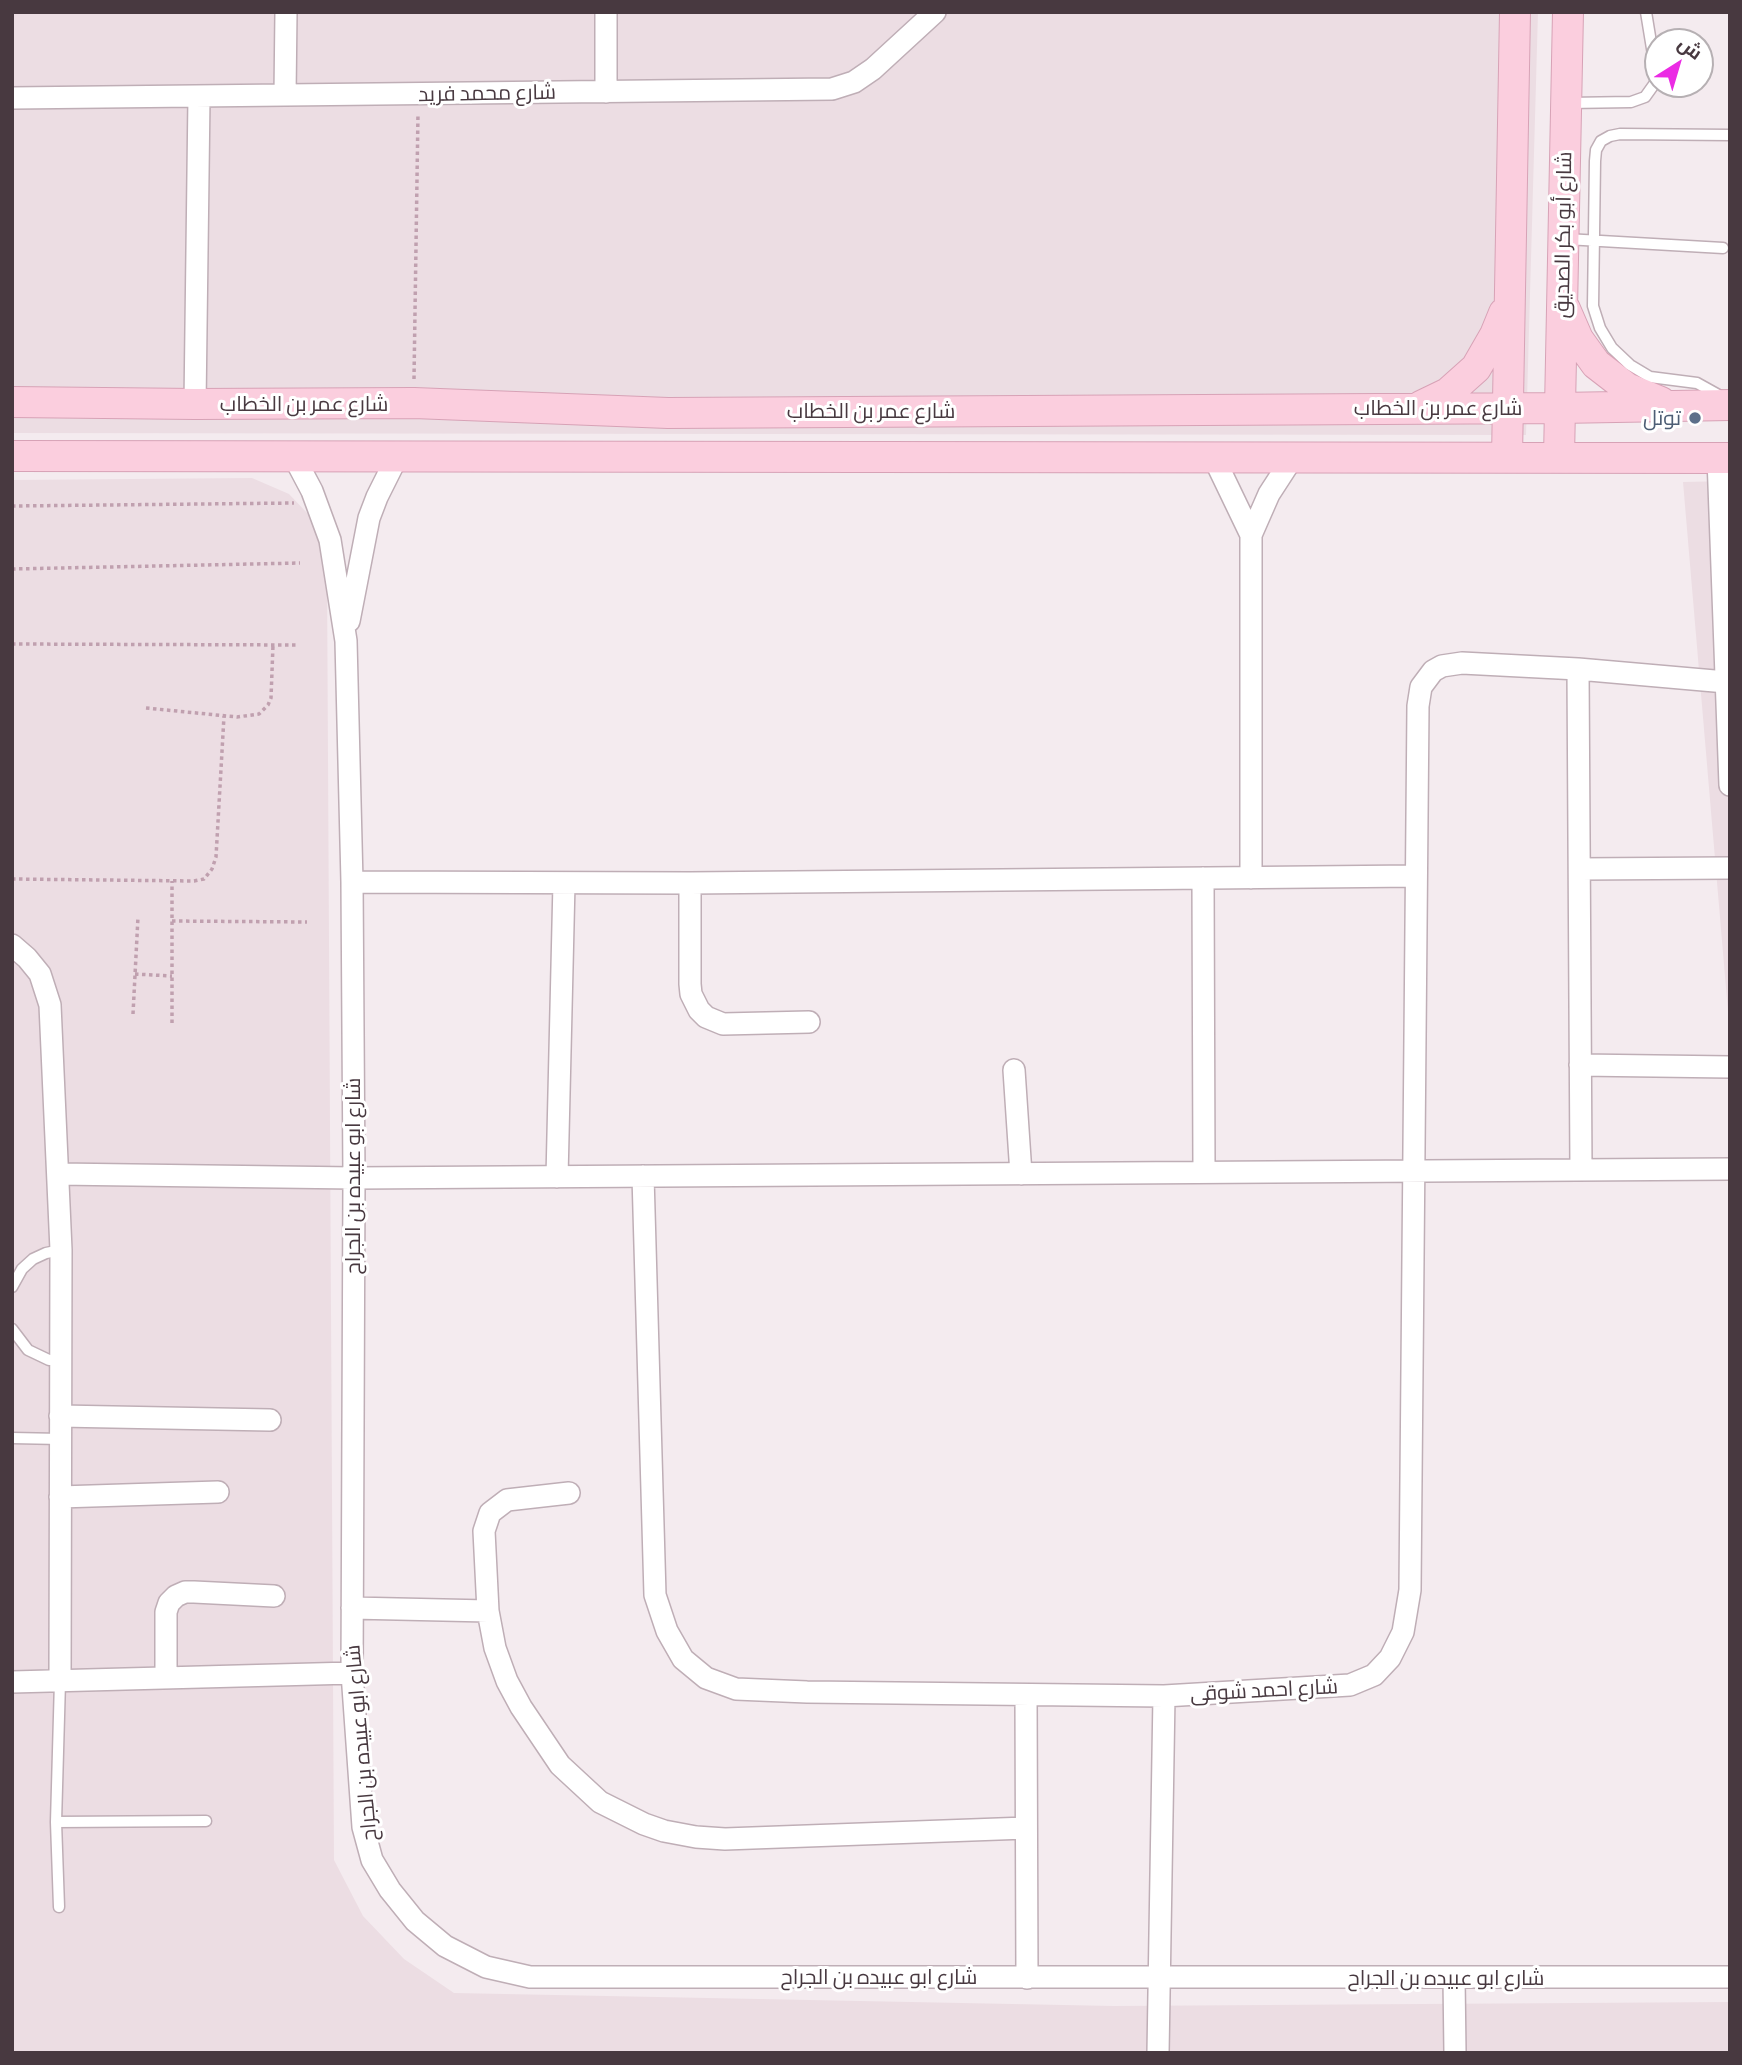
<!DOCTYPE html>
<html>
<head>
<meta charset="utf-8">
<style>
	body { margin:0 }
	#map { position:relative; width:1742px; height:2065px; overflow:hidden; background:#f4ebef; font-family:Commissioner,Cairo,sans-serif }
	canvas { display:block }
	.frame { position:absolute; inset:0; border:14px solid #483940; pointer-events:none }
	.north { position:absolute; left:1644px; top:28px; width:70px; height:70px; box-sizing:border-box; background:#fff; border:2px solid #b6b0b3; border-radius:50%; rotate:37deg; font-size:19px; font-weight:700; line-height:28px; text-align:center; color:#483940 }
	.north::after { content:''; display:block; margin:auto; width:24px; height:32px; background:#eb2be4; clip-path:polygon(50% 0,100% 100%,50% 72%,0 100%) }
</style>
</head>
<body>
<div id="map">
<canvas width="1742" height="2065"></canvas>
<div class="frame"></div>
<div class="north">ش</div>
</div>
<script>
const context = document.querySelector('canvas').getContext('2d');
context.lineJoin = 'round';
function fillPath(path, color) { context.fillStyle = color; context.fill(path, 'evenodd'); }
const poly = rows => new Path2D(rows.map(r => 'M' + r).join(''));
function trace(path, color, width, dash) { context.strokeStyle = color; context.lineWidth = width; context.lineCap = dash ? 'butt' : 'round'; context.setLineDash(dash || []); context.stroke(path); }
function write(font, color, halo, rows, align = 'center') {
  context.font = font + ' Commissioner,Cairo,sans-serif'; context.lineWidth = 6; context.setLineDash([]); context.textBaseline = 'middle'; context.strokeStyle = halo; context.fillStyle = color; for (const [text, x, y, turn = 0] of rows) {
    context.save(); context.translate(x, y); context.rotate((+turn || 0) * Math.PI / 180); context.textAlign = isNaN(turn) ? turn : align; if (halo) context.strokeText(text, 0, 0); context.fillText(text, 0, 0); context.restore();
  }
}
const residential = poly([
	[12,12,1538,12,1526,435,12,433],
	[252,478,289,494,309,515,320,544,327,574,334,1860,363,1916,404,1959,454,1993,1114,2006,1730,2002,1730,2053,12,2053,12,480],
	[1730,481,1730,1035,1683,482]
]);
const path = poly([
	[414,379,418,113],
	[12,506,294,503],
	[12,569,300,563],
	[12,644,298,645],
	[146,708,237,717,259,714,268,705,271,698,273,645],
	[12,879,194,881,204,879,212,869,216,857,224,716],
	[172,921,307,922],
	[135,974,172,976],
	[133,1014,138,917],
	[172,1023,172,881]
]);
const lane = poly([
	[1569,103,1631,102,1645,97,1655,83,1656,73,1646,12],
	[1566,239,1723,248],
	[1724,398,1697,383,1650,377,1630,365,1612,348,1600,328,1593,306,1595,161,1596,150,1601,141,1610,136,1620,134,1730,135],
	[12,1287,22,1269,33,1259,46,1253,61,1250],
	[12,1329,28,1350,49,1360,60,1360],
	[12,1438,61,1439],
	[56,1822,206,1821],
	[59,1907,56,1822,60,1681]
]);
const street = poly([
	[606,92,606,12],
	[285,95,286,12],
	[12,98,832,89,854,82,873,69,935,12],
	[195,404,199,97],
	[1213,456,1251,535],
	[294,457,312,491,330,540,346,641,352,882,354,1178,352,1673,363,1827,372,1860,390,1890,415,1921,445,1946,486,1967,530,1977,1730,1977],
	[1718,458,1730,785],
	[349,621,369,518,377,497,398,455],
	[1578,669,1581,1170],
	[1580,869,1730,868],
	[1203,878,1204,1172],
	[1251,878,1251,535,1269,494,1293,457],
	[352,882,690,883,1416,876],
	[690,883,690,984,691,994,699,1010,706,1017,723,1024,809,1022],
	[12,945,27,958,40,974,50,1005,61,1250,60,1681],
	[1580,1065,1730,1067],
	[1014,1070,1021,1174],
	[58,1174,354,1178,1730,1169],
	[643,1176,655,1595,667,1631,683,1659,706,1678,736,1689,807,1692,1164,1696,1350,1685,1374,1675,1390,1658,1403,1632,1410,1590,1418,706,1421,687,1433,671,1442,666,1462,663,1578,669,1726,682],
	[557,1177,564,883],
	[60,1416,270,1420],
	[569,1493,507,1500,490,1513,484,1531,488,1611,495,1648,507,1681,521,1707,560,1765,600,1802,644,1824,664,1831,696,1837,725,1839,1026,1828],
	[60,1497,218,1492],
	[352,1608,488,1611],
	[166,1678,166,1612,169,1603,176,1596,185,1592,194,1592,274,1596],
	[12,1682,352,1673],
	[1026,1696,1027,1978],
	[1454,1978,1455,2053],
	[1158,2053,1164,1696]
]);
const secondary = poly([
	[1565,309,1578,339,1596,364,1627,388,1661,402],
	[12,402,195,404,414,403,668,413,1559,408,1730,405],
	[1421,406,1448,393,1476,368,1495,335,1504,313],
	[12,456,1730,458],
	[1507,457,1515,12],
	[1559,457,1568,12]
]);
const markers = [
	[1695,418,7,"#5c6f8a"]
];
const streetNames = [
	["شارع محمد فريد",487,93,-1],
	["شارع أبو بكر الصديق",1563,235,-89],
	["شارع عمر بن الخطاب",304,404],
	["شارع عمر بن الخطاب",1438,408],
	["شارع عمر بن الخطاب",871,411],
	["شارع ابو عبيده بن الجراح",353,1176,-90],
	["شارع احمد شوقى",1264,1690,-3],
	["شارع ابو عبيده بن الجراح",361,1743,-95],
	["شارع ابو عبيده بن الجراح",879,1977],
	["شارع ابو عبيده بن الجراح",1446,1978]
];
const serviceNames = [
	["توتل",1681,418]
];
fillPath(residential, '#ecdde3');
trace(lane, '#bfaeb6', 13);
trace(street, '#bfaeb6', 24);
trace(secondary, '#d7a2b6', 32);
trace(path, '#c0a0af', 3.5, [3.5, 3.5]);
trace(lane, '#fff', 10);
trace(street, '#fff', 21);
trace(secondary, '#fbcede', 30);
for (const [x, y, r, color] of markers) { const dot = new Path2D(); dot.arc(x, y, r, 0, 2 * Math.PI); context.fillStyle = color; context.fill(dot); trace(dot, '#fff', 2.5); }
write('21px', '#483940', '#fff', streetNames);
write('21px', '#4e5e75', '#fff', serviceNames, 'right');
</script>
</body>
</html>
